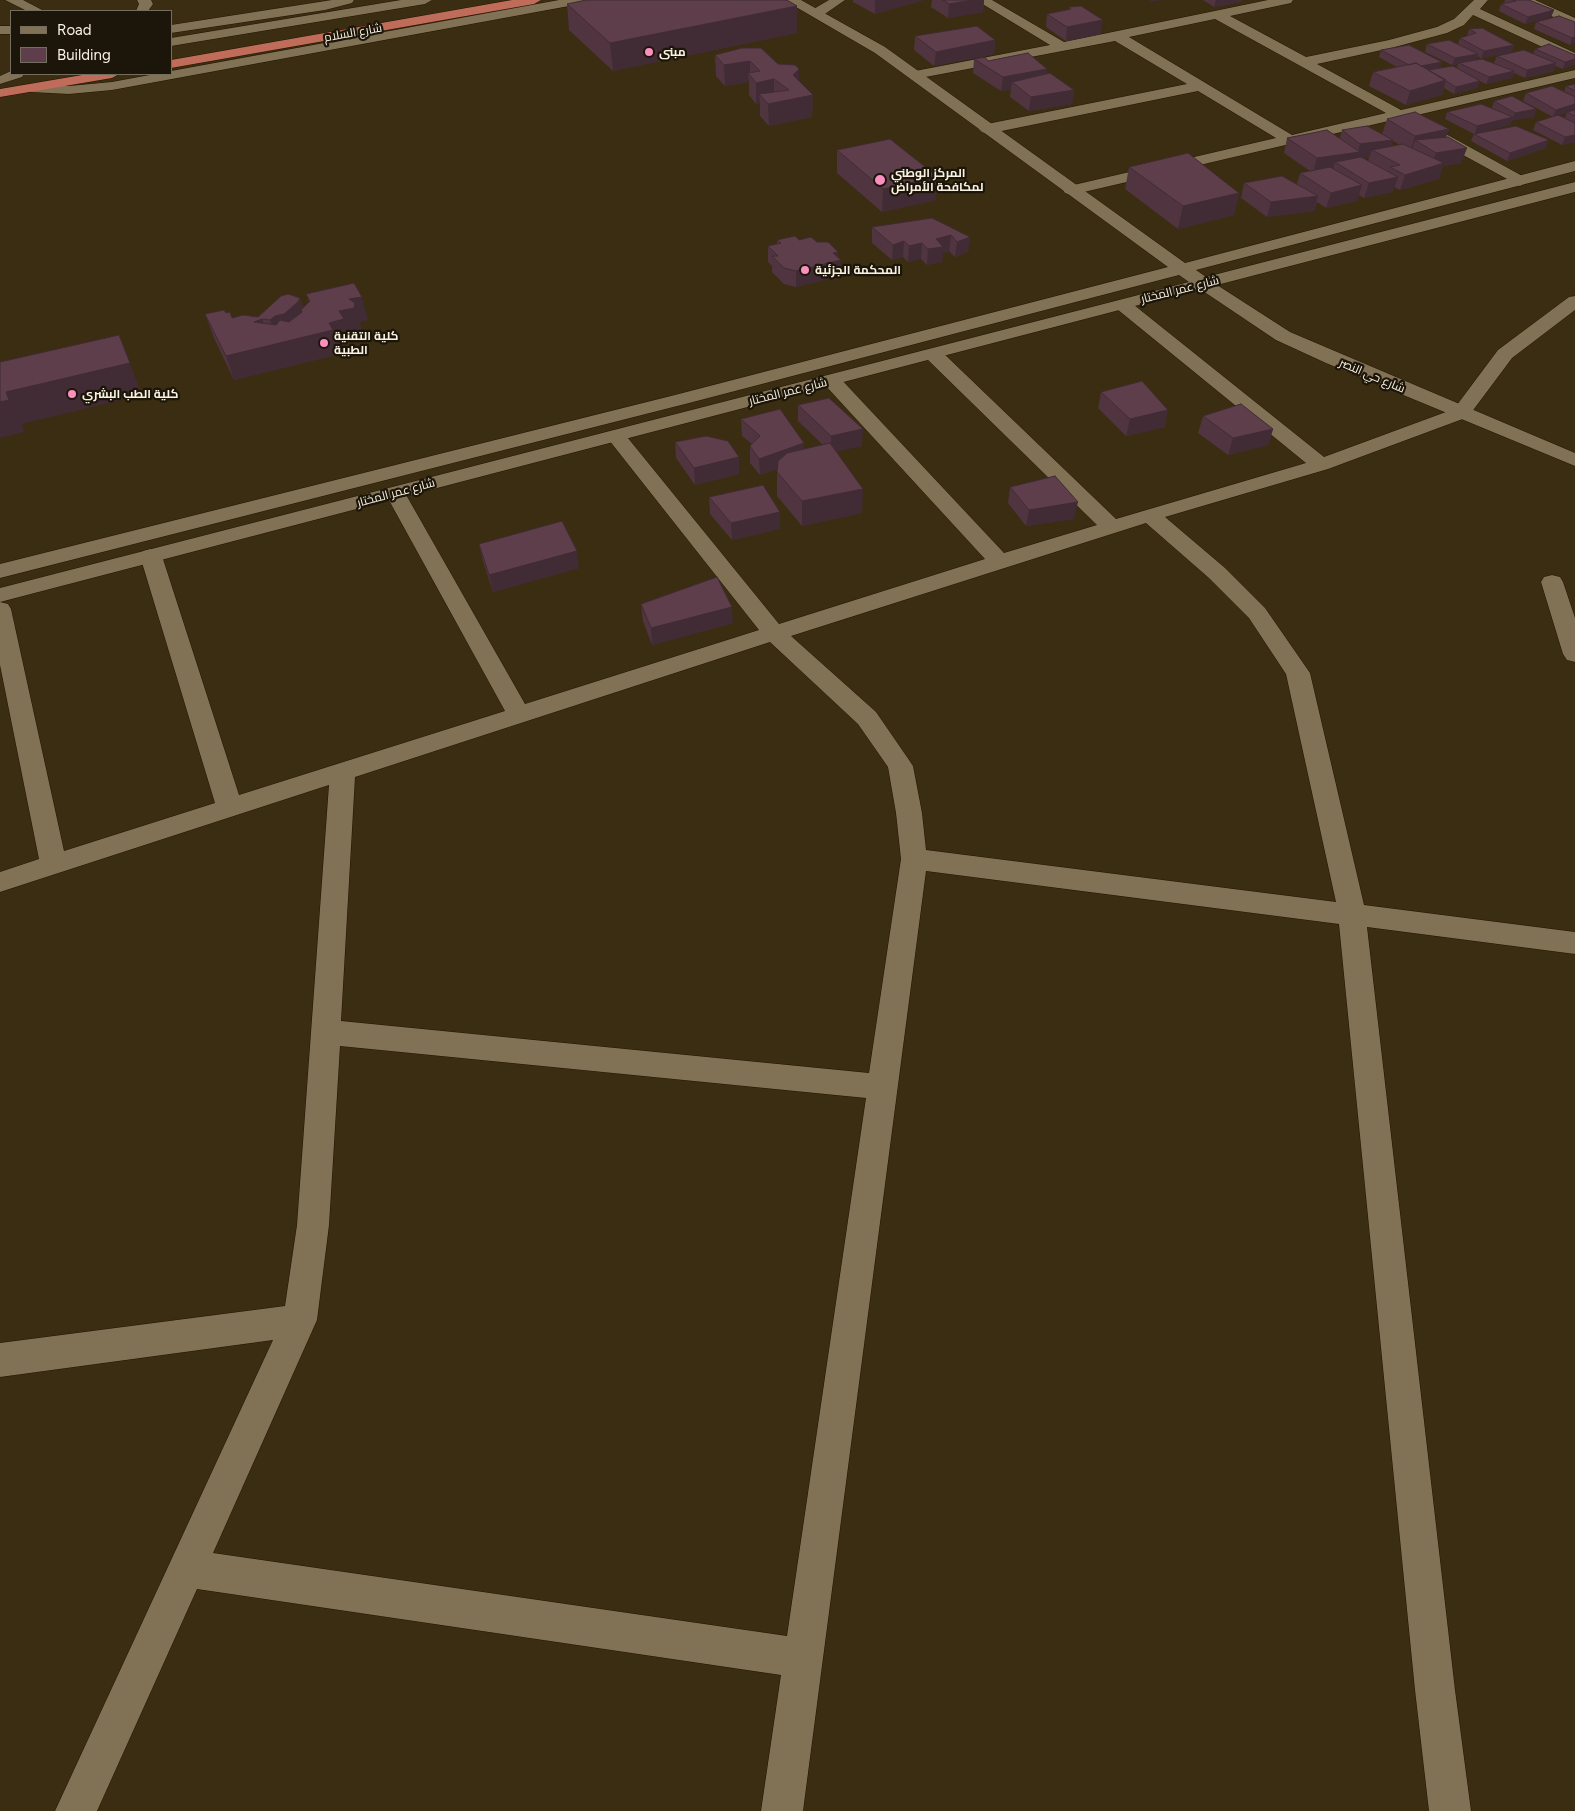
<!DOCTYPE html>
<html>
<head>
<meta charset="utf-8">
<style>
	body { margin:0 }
	#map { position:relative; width:1575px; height:1811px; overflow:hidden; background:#3a2d11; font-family:Figtree,sans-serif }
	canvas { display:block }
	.legend { position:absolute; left:10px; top:10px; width:162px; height:65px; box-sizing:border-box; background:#1c160a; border:1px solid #746e60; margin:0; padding:6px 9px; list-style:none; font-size:15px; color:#f9f1e1 }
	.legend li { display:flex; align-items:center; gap:10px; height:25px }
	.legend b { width:25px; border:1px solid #746e60 }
</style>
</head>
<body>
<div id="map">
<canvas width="1575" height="1811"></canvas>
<ul class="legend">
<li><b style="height:6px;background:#817255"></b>Road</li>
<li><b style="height:14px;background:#5d3e4a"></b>Building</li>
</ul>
</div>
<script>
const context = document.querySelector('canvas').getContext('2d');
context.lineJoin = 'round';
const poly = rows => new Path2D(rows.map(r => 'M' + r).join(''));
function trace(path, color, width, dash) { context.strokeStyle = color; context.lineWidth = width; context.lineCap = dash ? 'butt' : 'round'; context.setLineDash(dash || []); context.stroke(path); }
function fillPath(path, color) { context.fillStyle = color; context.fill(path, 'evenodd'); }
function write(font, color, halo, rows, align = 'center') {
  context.font = font + ' Figtree,Cairo,sans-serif'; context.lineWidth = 4.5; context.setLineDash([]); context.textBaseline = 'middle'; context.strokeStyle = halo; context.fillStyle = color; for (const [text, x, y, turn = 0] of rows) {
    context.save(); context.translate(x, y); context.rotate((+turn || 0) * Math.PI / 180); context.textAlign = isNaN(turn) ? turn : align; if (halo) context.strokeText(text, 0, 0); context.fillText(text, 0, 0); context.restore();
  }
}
const street = poly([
	[5,0,23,0,44,11,27,11,5,0],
	[137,0,151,0,153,4,148,11,136,11,139,4,137,0],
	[332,0,354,0,352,3,325,10,171,33,171,25,332,0],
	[829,0,845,0,822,16,812,16,810,13,812,10,829,0],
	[976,0,992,0,1064,42,1268,0,1293,0,1291,3,1230,16,1306,57,1389,40,1437,27,1454,19,1474,0,1488,0,1480,9,1575,53,1575,62,1473,15,1464,25,1447,33,1391,48,1317,64,1401,110,1575,70,1575,78,1413,116,1526,178,1528,181,1520,186,1397,119,1071,195,1065,193,1063,190,1065,187,1276,138,1198,91,987,134,982,132,979,129,982,126,987,124,1187,84,1115,41,915,79,910,78,908,75,910,72,915,71,1050,45,976,0],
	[1215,19,1386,113,1292,135,1129,37,1215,19],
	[1517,0,1535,0,1575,18,1575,27,1517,0],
	[0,26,11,26,11,34,0,34,0,26],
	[1575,296,1575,310,1512,358,1468,417,1328,469,1165,517,1225,568,1265,608,1310,673,1364,905,1575,932,1575,954,1367,927,1455,1690,1471,1811,1429,1811,1415,1690,1339,924,926,871,803,1811,761,1811,781,1675,197,1589,97,1811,55,1811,273,1340,0,1377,0,1343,285,1306,297,1225,329,785,0,892,0,872,39,859,0,665,0,602,8,604,11,609,64,851,215,803,140,556,143,551,151,549,159,551,162,556,239,795,505,711,385,493,388,489,395,487,402,489,405,493,525,704,759,630,609,440,606,436,609,432,616,430,623,432,779,624,985,559,825,385,822,381,825,377,839,377,1004,553,1097,525,926,358,924,354,926,350,940,350,1116,519,1306,463,1117,309,1114,305,1117,301,1129,301,1324,457,1454,409,1498,350,1569,297,1575,296],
	[1146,523,1209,578,1249,618,1286,674,1336,902,926,850,922,813,913,766,909,760,876,712,791,636,1146,523],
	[770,642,858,724,888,767,896,813,901,859,869,1073,341,1021,355,777,770,642],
	[340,1046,866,1098,787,1636,213,1553,317,1320,329,1225,340,1046],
	[1552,575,1560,577,1563,582,1575,618,1575,662,1567,660,1563,654,1541,582,1544,577,1552,575]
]);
const secondary = poly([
	[401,0,432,0,425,4,171,46,171,38,401,0],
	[559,0,587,0,580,4,112,90,69,94,31,92,24,88,31,84,69,86,112,82,155,74,171,74,171,71,559,0],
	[784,0,801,0,885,47,1185,263,1575,161,1575,171,1196,270,1206,277,1575,182,1575,192,1217,285,1290,332,1575,453,1575,466,1326,363,1276,340,1200,289,0,602,0,588,1189,282,1179,275,689,403,0,578,0,564,675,395,1168,267,875,53,784,0],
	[11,71,11,74,24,74,22,77,0,84,0,76,11,71]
]);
const highway = poly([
	[512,0,541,0,534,4,171,68,171,60,512,0],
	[88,74,119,74,112,78,0,97,0,89,88,74]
]);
const wall = poly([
	[853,0,924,0,875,14,853,2],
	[932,0,984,0,983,12,948,18,931,7],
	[1203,0,1242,0,1241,2,1214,7],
	[1505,0,1529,0,1554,10,1551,17,1525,24,1499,11,1501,4,1504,3],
	[567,4,797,6,797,33,613,71,569,30],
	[1069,7,1101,34,1066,41,1046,27,1047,14,1069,10],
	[1536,22,1575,22,1575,43,1570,45,1534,29],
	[1469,29,1514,45,1511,52,1481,59,1478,56,1476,60,1494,63,1497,56,1533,54,1535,49,1575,55,1563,69,1555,66,1554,71,1525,78,1514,73,1512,78,1486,84,1480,81,1477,88,1454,94,1444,88,1442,95,1406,105,1369,86,1373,72,1397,67,1379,57,1381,50,1440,68,1457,68,1458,64,1452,65,1425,52,1427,44,1458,44,1460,38,1467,36],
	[915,36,995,40,994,54,934,66,914,50],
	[715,55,778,64,799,69,799,81,813,95,812,117,769,126,760,116,760,103,756,104,749,95,749,82,725,86,716,76],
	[974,59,988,61,1047,69,1046,74,1074,90,1072,104,1029,111,1010,97,1011,89,1001,91,973,73],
	[1575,84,1575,142,1562,145,1533,130,1536,122,1553,117,1523,101,1526,93,1564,92,1566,86],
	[1567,113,1565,118,1558,115],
	[1494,101,1536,109,1534,117,1512,120,1510,125,1475,134,1546,148,1507,161,1471,141,1474,134,1445,119,1447,112,1492,108],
	[1387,119,1449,129,1446,137,1467,148,1461,163,1443,166,1439,179,1400,190,1394,187,1393,192,1364,198,1359,195,1357,201,1326,208,1317,202,1314,211,1267,217,1241,198,1244,183,1297,184,1300,173,1310,171,1284,153,1287,138,1340,138,1342,130,1393,140,1391,146,1400,145,1382,134],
	[1363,158,1369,158,1368,161],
	[837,150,936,200,882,212,837,173],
	[1129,167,1239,193,1234,215,1178,229,1125,189],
	[872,227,970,237,968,252,955,257,949,251,943,253,942,262,927,265,921,259,908,262,903,257,892,260,872,243],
	[777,240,799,240,817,242,838,257,840,276,796,287,784,284,772,272,772,266,768,262,768,246,777,244],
	[306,294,368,320,359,322,361,327,360,332,348,335,350,343,338,346,340,354,234,380,214,338,205,314,226,313,232,318,258,317,300,298,303,308,309,302],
	[1101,392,1165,427,1126,436,1098,408],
	[798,405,862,446,837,451,862,513,802,526,777,496,777,469,760,475,750,463,750,446,752,444,742,436,741,419,804,449,823,445,798,421],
	[1203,416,1273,429,1268,445,1228,455,1198,433],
	[675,442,739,474,695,485,676,458],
	[1010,487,1074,519,1026,526,1008,503],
	[709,497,780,529,732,540,710,514],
	[479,544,579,568,493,592,483,561],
	[641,604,733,623,652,645,643,621]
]);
const shadedWall = poly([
	[875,0,924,0,875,14],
	[973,0,984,0,983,12,948,18,949,4],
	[1150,0,1163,0,1149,2],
	[1216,0,1242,0,1241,2,1214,7],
	[797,6,797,33,613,71,610,43],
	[1554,10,1551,17,1525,24,1528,17],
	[1103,20,1101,34,1066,41,1067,27],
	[1575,37,1575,43,1570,45,1572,38],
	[995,40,994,54,934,66,936,52],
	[1514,45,1511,52,1481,59,1484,51],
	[1478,54,1476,61,1459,63,1458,64,1452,65,1455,58],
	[1575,59,1575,65,1563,69,1565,62],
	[750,61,750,75,748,73,749,82,725,86,724,65],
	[1442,62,1440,69,1430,71,1413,67],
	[1556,63,1554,71,1525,78,1527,70],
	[799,69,799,91,793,75],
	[1047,69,1045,83,1012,82,1011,89,1001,91,1003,77],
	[1514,71,1512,78,1486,84,1489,77],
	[774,79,774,100,759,94,760,103,756,104,756,83],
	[1446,80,1442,95,1406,105,1410,91],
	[1480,81,1477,88,1454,94,1456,87],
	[1074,90,1072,104,1029,111,1031,97],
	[813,95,812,117,769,126,768,104],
	[1575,104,1575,110,1567,112,1567,113,1553,117,1556,110],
	[1536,109,1534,117,1512,121,1515,113],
	[1513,117,1510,125,1475,134,1477,126],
	[1449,129,1443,144,1415,140,1412,150,1410,151,1415,136],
	[1575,135,1575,142,1562,145,1565,137],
	[1393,140,1388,155,1372,150,1369,158,1335,162,1333,170,1313,173,1317,158,1358,152,1360,144],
	[1549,140,1546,148,1507,161,1510,153],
	[1467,148,1461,163,1443,166,1439,179,1400,190,1405,175,1431,167,1436,153],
	[938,177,936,200,882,212,883,189],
	[1398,177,1393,192,1364,198,1369,183],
	[1362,185,1357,201,1326,208,1331,193],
	[1239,193,1234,215,1178,229,1183,206],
	[1318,196,1314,211,1267,217,1271,202],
	[951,235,949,251,943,253,942,262,927,265,928,249,936,239],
	[970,237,968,252,955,257,957,242],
	[904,241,903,257,892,260,893,245],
	[922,243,921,259,908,262,909,246],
	[838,252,838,261,841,260,840,276,796,287,796,271,833,253],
	[362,297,368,320,359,322,361,327,360,332,348,335,350,343,338,346,340,354,234,380,226,356,277,344,270,320,300,298,306,321,329,323,349,299],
	[262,319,270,343,254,322],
	[119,335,142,395,22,424,24,432,0,438,0,369],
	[1168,410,1165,427,1126,436,1130,419],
	[863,429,862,446,831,453,831,436],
	[1273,429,1268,445,1228,455,1233,438],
	[804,443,803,460,760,475,759,459],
	[739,457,739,474,695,485,694,468],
	[863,489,862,513,802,526,802,501],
	[1078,502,1074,519,1026,526,1029,510],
	[780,512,780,529,732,540,731,523],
	[577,551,579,568,493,592,489,575],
	[732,607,733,623,652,645,651,628]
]);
const building = poly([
	[586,0,787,0,797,6,610,43,567,4,586,0],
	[943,0,973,0,949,4,943,0],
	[1513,0,1529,0,1554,10,1528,17,1501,4,1516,1,1513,0],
	[1081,6,1103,20,1067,27,1047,14,1071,9,1069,7,1081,6],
	[1559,16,1575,22,1575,37,1572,38,1536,22,1559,16],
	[977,26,995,40,936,52,915,36,977,26],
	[1482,28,1514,45,1484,51,1460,38,1476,33,1469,29,1482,28],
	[1449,40,1478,54,1455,58,1427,44,1449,40],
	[1549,44,1575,55,1575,59,1565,62,1535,49,1549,44],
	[1409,45,1442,62,1421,66,1416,63,1409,65,1381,50,1409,45],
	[742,48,761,48,778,64,795,65,799,69,793,75,813,95,768,104,759,94,789,90,774,79,756,83,748,73,760,71,750,61,724,65,715,55,742,48],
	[1524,50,1556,63,1527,70,1497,56,1524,50],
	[1028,53,1047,69,1003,77,974,59,985,57,988,61,1028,53],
	[1482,59,1514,71,1489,77,1459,63,1482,59],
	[1416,63,1446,80,1410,91,1373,72,1416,63],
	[1453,66,1480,81,1456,87,1428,70,1453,66],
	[1050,73,1074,90,1031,97,1012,82,1050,73],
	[1575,84,1575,91,1566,86,1575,84],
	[1552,86,1575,97,1575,104,1556,110,1526,93,1552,86],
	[1512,96,1536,109,1515,113,1494,101,1512,96],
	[1481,104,1513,117,1477,126,1447,112,1481,104],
	[1575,110,1575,116,1567,112,1575,110],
	[1415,112,1449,129,1415,136,1387,119,1415,112],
	[1558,115,1575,123,1575,135,1565,137,1536,122,1558,115],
	[1367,126,1393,140,1360,144,1342,130,1367,126],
	[1516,126,1549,140,1510,153,1474,134,1516,126],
	[1327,130,1360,152,1317,158,1287,138,1327,130],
	[1448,137,1467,148,1436,153,1415,140,1448,137],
	[890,139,938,177,883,189,837,150,890,139],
	[1403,144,1444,163,1405,175,1390,167,1400,165,1372,150,1403,144],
	[1188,153,1239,193,1183,206,1129,167,1188,153],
	[1361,157,1398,177,1369,183,1335,162,1361,157],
	[1330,167,1362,185,1331,193,1300,173,1330,167],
	[1282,176,1318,196,1271,202,1244,183,1282,176],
	[932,218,970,237,957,242,951,235,936,239,943,247,928,249,922,243,909,246,904,241,893,245,872,227,932,218],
	[795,236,799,240,811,237,817,242,828,242,838,252,833,253,841,260,796,271,784,268,772,256,778,256,768,246,781,243,777,240,795,236],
	[354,283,362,297,349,299,355,303,354,308,339,311,344,319,329,323,333,330,226,356,205,314,224,310,226,313,230,312,232,318,243,315,258,317,281,296,288,294,300,298,298,302,284,314,275,316,270,320,262,319,254,322,276,325,280,320,289,322,302,312,301,310,310,301,306,294,354,283],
	[119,335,130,363,6,392,9,400,0,402,0,362,119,335],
	[1142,381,1168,410,1130,419,1101,392,1142,381],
	[829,398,863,429,831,436,798,405,829,398],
	[1241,404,1273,429,1233,438,1203,416,1241,404],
	[780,409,804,443,759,459,750,446,760,436,741,419,780,409],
	[706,436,728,441,739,457,694,468,675,442,706,436],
	[830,443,863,489,802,501,777,472,778,461,787,453,830,443],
	[1055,476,1078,502,1029,510,1010,487,1055,476],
	[763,485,780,512,731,523,709,497,763,485],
	[562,521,577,551,489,575,479,544,562,521],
	[717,577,732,607,651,628,641,604,717,577]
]);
const markers = [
	[649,52,5,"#fd8ec0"],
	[880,180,6,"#fd8ec0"],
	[805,270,5,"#fd8ec0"],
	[324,343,5,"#fd8ec0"],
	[72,394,5,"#fd8ec0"]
];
const farStreetnames = [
	["شارع السلام",353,33,-10],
	["شارع عمر المختار",1180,290,-14],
	["شارع حي النصر",1372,376,23],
	["شارع عمر المختار",788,392,-14],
	["شارع عمر المختار",396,493,-15]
];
const farPoinames = [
	["مبنى",659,52],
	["المركز الوطني",891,173],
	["لمكافحة الأمراض",891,187],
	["المحكمة الجزئية",815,270],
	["كلية التقنية",334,336],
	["الطبية",334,350],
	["كلية الطب البشري",82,394]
];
trace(street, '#211500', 1);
trace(secondary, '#211500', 1);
trace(highway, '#211500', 1);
fillPath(street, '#817255');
fillPath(secondary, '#817255');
fillPath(highway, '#bf6c5b');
fillPath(wall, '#503540');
fillPath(shadedWall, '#412b34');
fillPath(building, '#5d3e4a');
trace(building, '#412b34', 1);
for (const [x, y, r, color] of markers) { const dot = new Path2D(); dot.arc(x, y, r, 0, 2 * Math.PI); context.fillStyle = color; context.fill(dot); trace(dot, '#1c160a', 2); }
write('12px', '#f9f1e1', '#1c160a', farStreetnames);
write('bold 12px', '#f9f1e1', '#1c160a', farPoinames, 'left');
</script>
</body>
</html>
